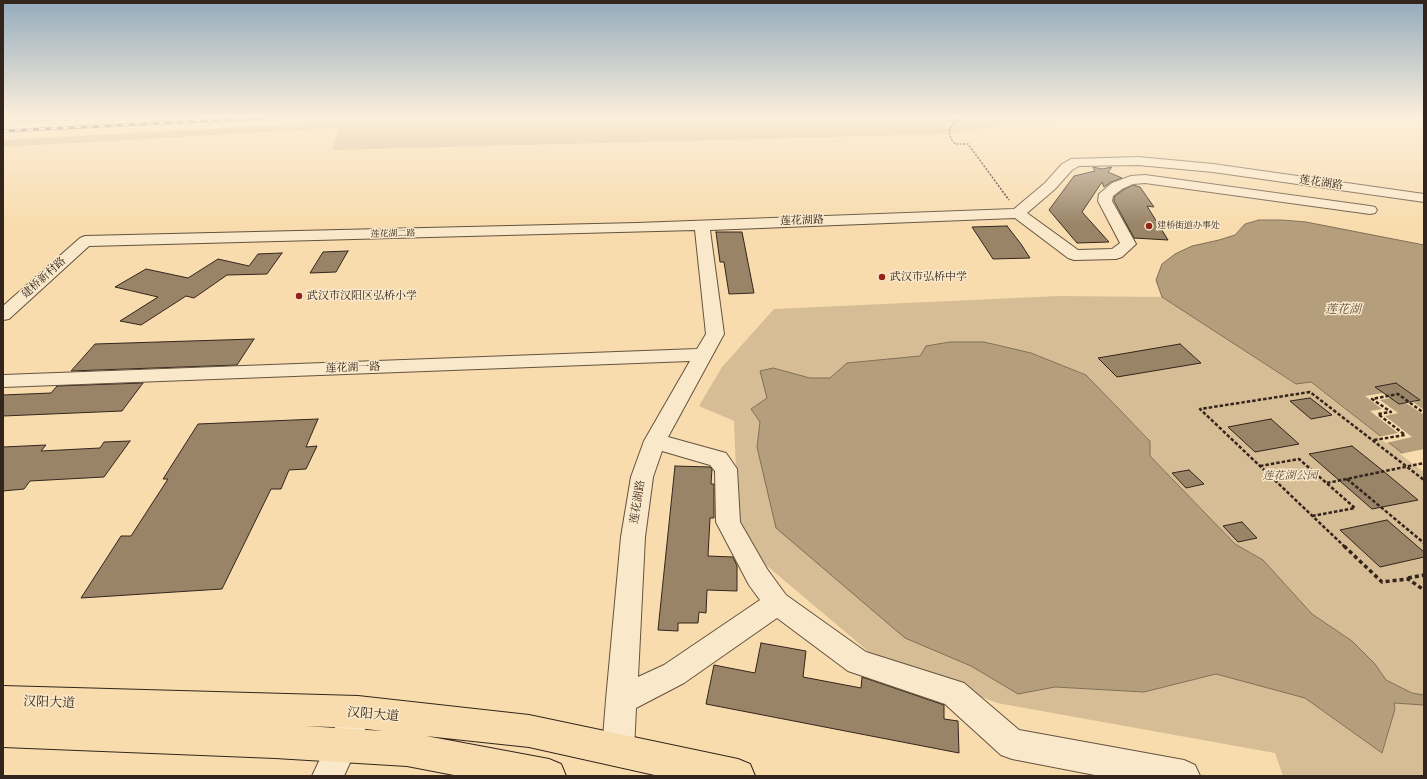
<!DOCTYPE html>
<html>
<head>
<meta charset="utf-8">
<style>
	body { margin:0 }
	#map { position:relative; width:1427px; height:779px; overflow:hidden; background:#f8dcae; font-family:"IM FELL Great Primer",serif }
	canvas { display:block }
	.frame { position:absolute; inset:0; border:4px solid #33251c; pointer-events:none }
</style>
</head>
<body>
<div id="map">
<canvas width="1427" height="779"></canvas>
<div class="frame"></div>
</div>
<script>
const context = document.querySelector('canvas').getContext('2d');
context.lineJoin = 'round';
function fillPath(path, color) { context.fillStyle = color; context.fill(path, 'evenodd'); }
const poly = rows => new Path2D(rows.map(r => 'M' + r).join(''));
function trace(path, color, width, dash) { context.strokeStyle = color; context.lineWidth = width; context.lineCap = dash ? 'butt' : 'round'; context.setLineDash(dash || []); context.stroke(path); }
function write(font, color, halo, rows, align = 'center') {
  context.font = font + ' "IM FELL Great Primer","Noto Serif SC",serif'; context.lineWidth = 3; context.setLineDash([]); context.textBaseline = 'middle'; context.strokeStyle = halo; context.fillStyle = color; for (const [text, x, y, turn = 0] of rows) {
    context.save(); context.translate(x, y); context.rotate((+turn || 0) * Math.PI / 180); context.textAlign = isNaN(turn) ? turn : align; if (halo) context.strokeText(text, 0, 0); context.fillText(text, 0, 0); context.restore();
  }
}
const green = poly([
	[3,116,176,116,3,125],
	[445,116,1185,116,1029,122,947,134,333,150,338,128,3,147,3,140],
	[1059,296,1162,297,1295,384,1310,382,1424,470,1424,695,1412,693,1386,680,1375,664,1352,641,1312,614,1263,560,1235,544,1150,456,1150,440,1086,375,1031,353,984,342,920,356,847,363,830,378,810,378,773,368,767,398,751,409,760,422,757,447,971,666,1018,694,1055,687,1144,692,1216,674,1305,698,1382,753,1395,709,1393,703,1424,705,1424,776,1283,776,1275,753,997,703,869,652,766,565,738,522,734,421,699,406,722,367,774,309]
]);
const water = poly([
	[1259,220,1282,220,1306,222,1424,245,1424,470,1311,382,1296,384,1162,297,1156,280,1162,264,1175,254,1192,246,1219,240,1235,235,1245,224,1259,220],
	[950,342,984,342,1031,353,1086,375,1150,441,1150,456,1235,544,1263,560,1312,614,1352,641,1375,664,1386,680,1412,693,1424,695,1424,705,1394,703,1395,709,1382,753,1305,698,1216,674,1144,692,1055,687,1018,694,971,666,905,638,776,528,757,447,760,422,751,409,767,398,760,371,773,368,810,378,830,378,847,363,920,356,926,346,950,342]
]);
const pier = poly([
	[1396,383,1420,400,1413,402,1424,410,1424,415,1406,403,1399,404,1391,398,1380,400,1398,413,1385,416,1412,437,1386,443,1378,437,1398,433,1370,411,1382,409,1365,396,1383,393],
	[1424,449,1424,472,1400,454]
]);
const building = poly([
	[1093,167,1102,169,1112,167,1108,172,1122,178,1111,182,1104,187,1102,182,1082,212,1109,242,1077,243,1049,210,1074,176,1095,171,1093,167],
	[1133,185,1140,187,1154,207,1147,206,1168,240,1134,238,1114,201,1114,197,1123,190,1133,185],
	[1007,226,1021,244,1030,258,993,259,972,227,1007,226],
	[716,232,742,232,754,293,729,294,724,262,720,262,716,232],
	[348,251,336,272,310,273,323,252,348,251],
	[282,253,267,274,227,275,194,298,186,296,141,325,120,321,158,297,115,287,146,269,188,278,218,259,249,266,258,254,282,253],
	[254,339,237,365,71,371,95,344,254,339],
	[1180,344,1201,363,1117,377,1098,358,1180,344],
	[143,383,122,411,3,416,3,395,51,393,57,386,143,383],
	[1396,383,1420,400,1399,404,1375,387,1396,383],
	[1310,398,1332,415,1311,419,1290,401,1310,398],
	[318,419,306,447,317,446,306,469,289,470,281,489,271,489,222,589,81,598,121,536,131,536,168,479,163,479,198,424,318,419],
	[1271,419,1299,444,1255,452,1228,427,1271,419],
	[130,441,104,477,30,481,24,489,3,491,3,447,46,445,41,451,100,448,104,442,130,441],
	[1352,446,1382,470,1418,500,1372,509,1309,454,1352,446],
	[675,466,710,467,712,469,711,484,714,484,714,518,710,518,708,556,733,557,737,566,737,591,707,590,706,613,699,612,698,623,678,623,678,631,658,630,675,466],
	[1189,470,1204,484,1186,488,1172,473,1189,470],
	[1387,520,1424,552,1424,557,1380,567,1340,530,1387,520],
	[1242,522,1257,538,1238,542,1223,526,1242,522],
	[761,643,806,651,803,677,861,688,862,677,944,705,944,719,958,721,959,753,706,704,714,665,755,673,761,643]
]);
const pathFar2 = poly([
	[965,116,954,122,949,131,951,139,955,144,968,144,1009,200]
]);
const pathFar1 = poly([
	[1374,440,1405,435,1378,414,1391,412,1372,399,1398,394,1424,413],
	[1260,466,1299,459,1355,508,1312,516],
	[1347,479,1424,543],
	[1327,483,1424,463],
	[1345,547,1200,409,1310,392,1424,480]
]);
const path = poly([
	[1344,546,1382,582,1408,579,1424,590],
	[1408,578,1424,575]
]);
const minor = poly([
	[1138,157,1213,164,1424,194,1424,202,1213,172,1138,165,1079,166,1072,170,1055,189,1027,213,1078,250,1112,249,1120,243,1098,201,1099,194,1112,183,1131,176,1145,175,1370,206,1375,207,1377,210,1375,213,1370,214,1145,183,1133,184,1122,189,1113,196,1112,201,1136,244,1122,257,1116,259,1074,260,1068,258,1015,218,710,230,724,334,668,437,726,453,737,469,740,522,767,569,786,595,866,652,964,683,1019,730,1184,760,1195,765,1200,776,1100,776,1012,759,1001,755,945,704,848,671,777,618,684,683,636,708,634,750,629,761,618,765,607,761,602,750,606,700,621,537,631,477,644,441,690,361,3,387,3,375,697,349,706,334,695,230,89,246,9,319,3,320,3,306,80,238,85,236,637,223,1014,209,1045,183,1062,164,1071,159,1138,157],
	[662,451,710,465,715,471,716,522,749,585,760,600,664,665,638,677,645,537,653,477,662,451],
	[358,698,369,702,373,712,344,776,312,776,347,702,358,698]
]);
const major = poly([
	[3,686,358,696,529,715,738,759,750,764,755,776,659,776,529,747,426,736,549,759,561,764,566,776,459,776,407,766,275,758,3,747,3,686],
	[305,726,358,728,383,731,305,726]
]);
const rail = poly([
	[3,131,303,116]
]);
const markers = [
	[1149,226,4,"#8f2418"],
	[882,277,4,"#8f2418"],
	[299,296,4,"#8f2418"]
];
const farPoinames = [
	["建桥街道办事处",1157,226]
];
const farStreetnames = [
	["莲花湖二路",393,234,-1]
];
const streetNames = [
	["莲花湖路",1321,183,8],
	["莲花湖路",802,221,-2],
	["建桥新村路",44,278,-42],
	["莲花湖一路",353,368,-2],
	["莲花湖路",638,502,-81]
];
const poiNames = [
	["武汉市弘桥中学",890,277],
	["武汉市汉阳区弘桥小学",307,296]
];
const parkNames = [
	["莲花湖公园",1290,476]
];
const waterNames = [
	["莲花湖",1343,310]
];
const nearStreetnames = [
	["汉阳大道",49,703,2],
	["汉阳大道",373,715,5]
];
fillPath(green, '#d7bd95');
fillPath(water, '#b59e7c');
trace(water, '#816e56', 1);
fillPath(pier, '#f8dcae');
fillPath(building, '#998468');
trace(building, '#33251c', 1);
trace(minor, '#645340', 2);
trace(major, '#33251c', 2);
trace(pathFar2, '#33251c', 1.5, [2, 1.5]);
trace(pathFar1, '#33251c', 2.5, [3.5, 2]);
trace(path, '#33251c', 3.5, [4, 3]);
fillPath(minor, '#fae8ca');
fillPath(major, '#f8dcae');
trace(rail, '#33251c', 3);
trace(rail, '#fae8ca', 2, [6]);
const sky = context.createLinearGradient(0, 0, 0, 225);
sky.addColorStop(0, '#93abbd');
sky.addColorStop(0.52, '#fcefdb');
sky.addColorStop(1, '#fcefdb00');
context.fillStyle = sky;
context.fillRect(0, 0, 1427, 225);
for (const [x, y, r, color] of markers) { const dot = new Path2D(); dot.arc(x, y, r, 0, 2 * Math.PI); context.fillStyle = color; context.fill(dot); trace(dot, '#fae8ca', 1.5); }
write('9px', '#33251c', '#fae8ca', farPoinames, 'left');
write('9px', '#33251c', '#fae8ca', farStreetnames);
write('11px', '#33251c', '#fae8ca', streetNames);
write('11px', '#33251c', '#fae8ca', poiNames, 'left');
write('italic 11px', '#5c4b3a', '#fae8ca', parkNames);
write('italic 12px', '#604f3e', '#fae8ca', waterNames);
write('13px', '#33251c', '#fae8ca', nearStreetnames);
</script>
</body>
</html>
